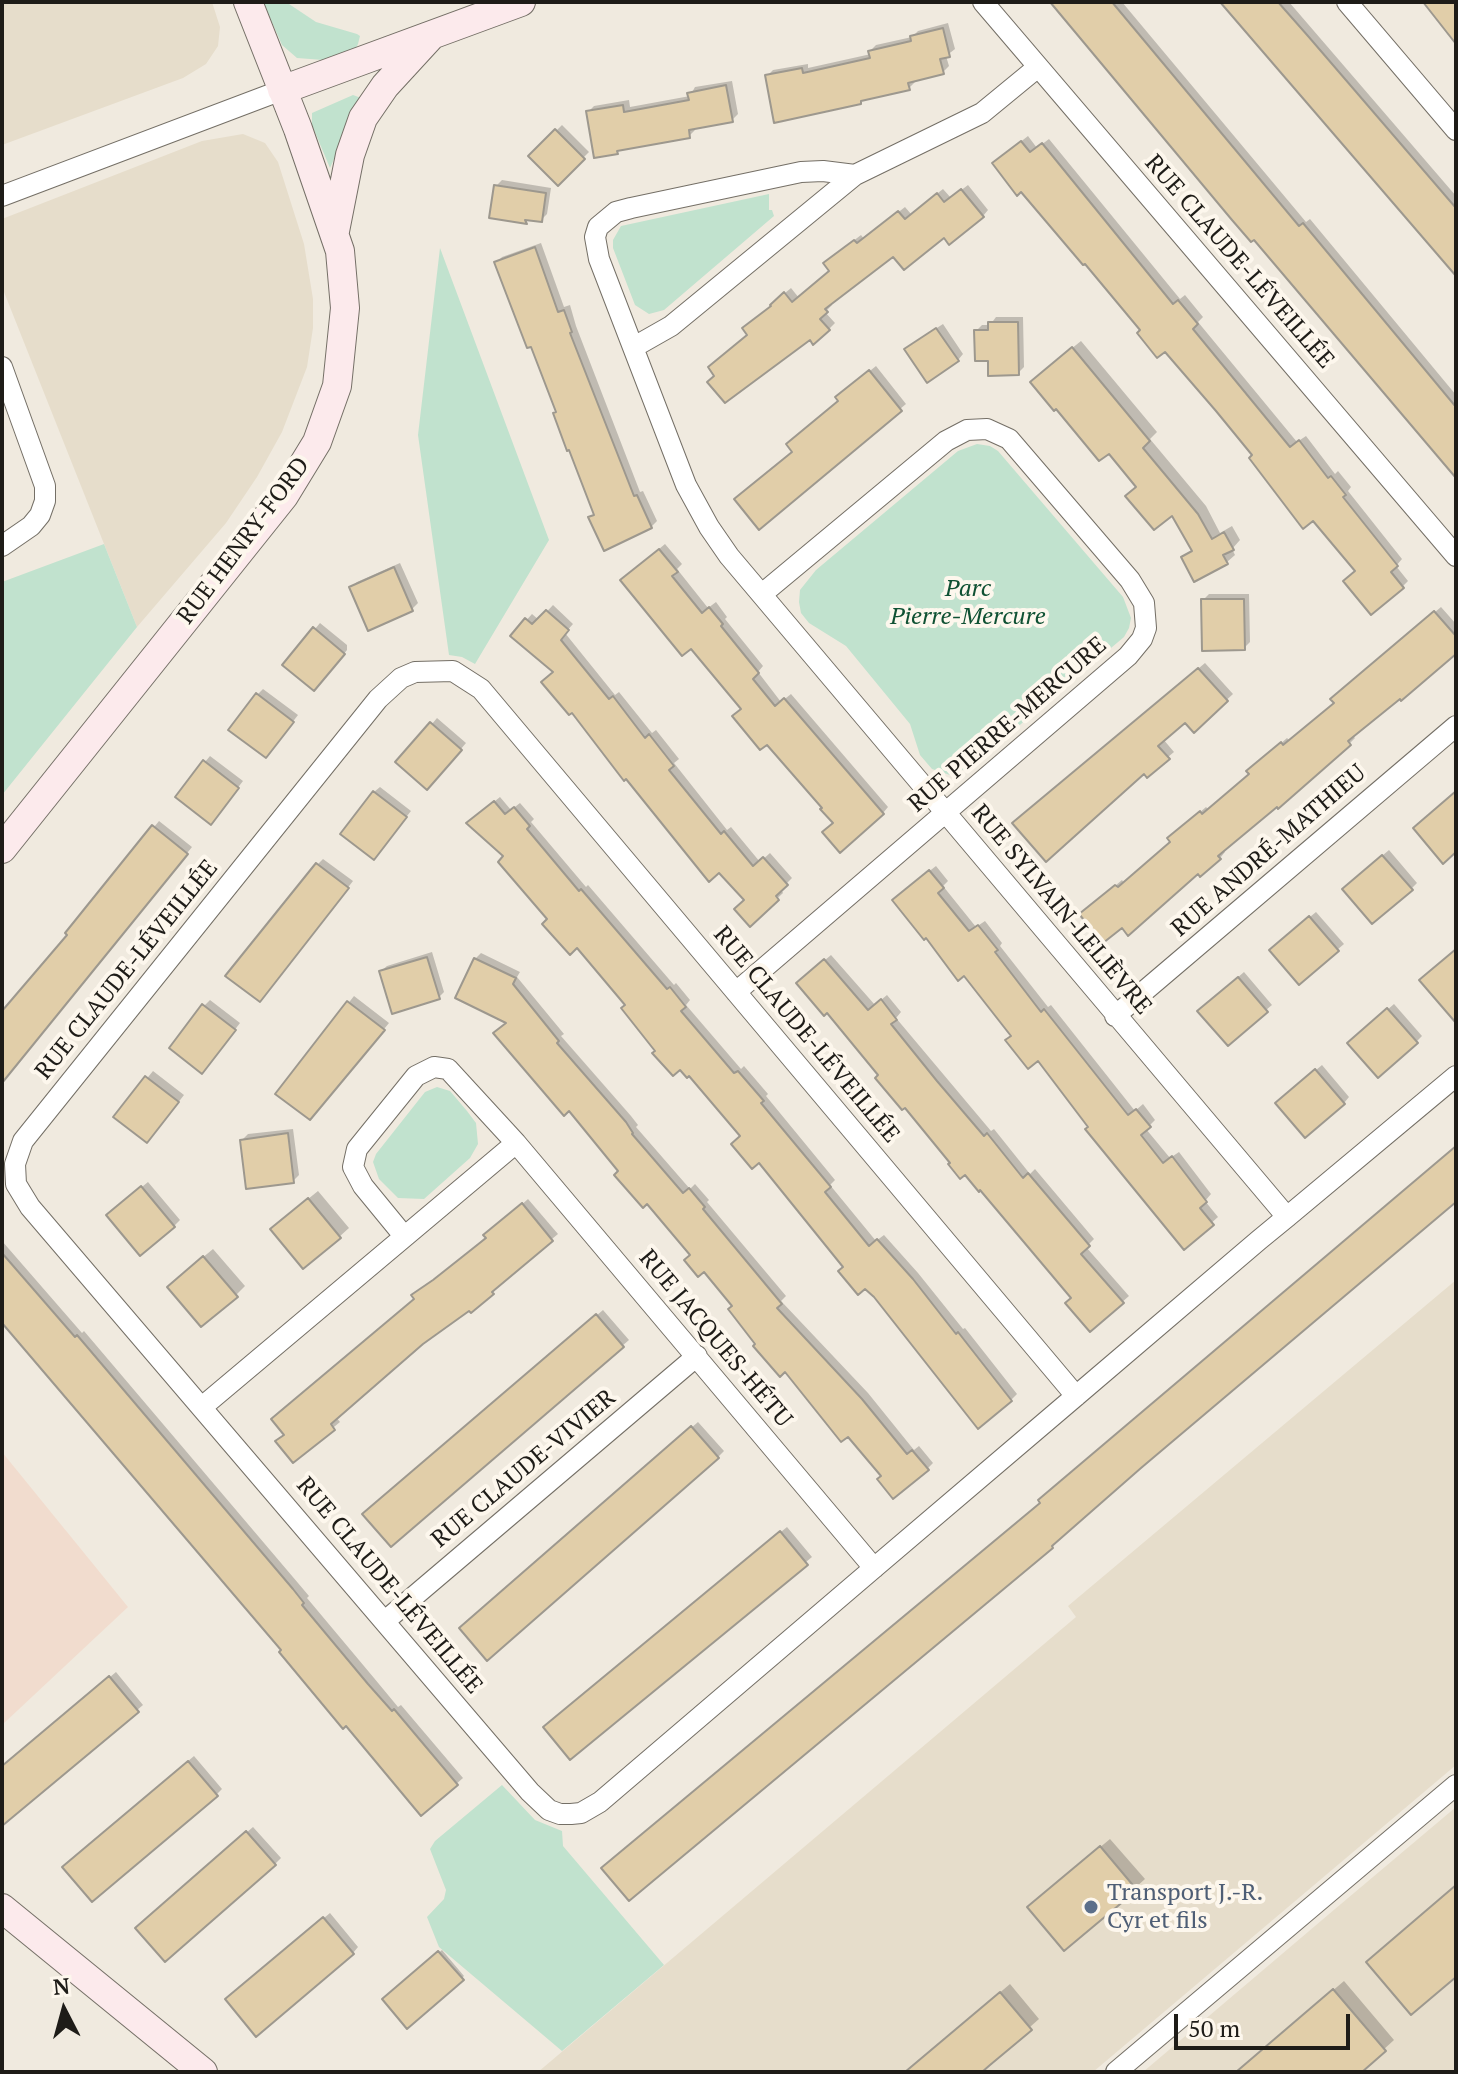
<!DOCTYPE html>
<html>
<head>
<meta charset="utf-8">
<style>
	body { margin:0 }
	#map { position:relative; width:1458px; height:2074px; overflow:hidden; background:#f0eadf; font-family:"PT Serif",serif }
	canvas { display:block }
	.frame { position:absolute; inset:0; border:4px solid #1e1c18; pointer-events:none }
	.north { position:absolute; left:24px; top:1970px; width:80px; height:80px; -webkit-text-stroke:6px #fdf7ed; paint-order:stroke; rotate:354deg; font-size:22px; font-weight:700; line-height:32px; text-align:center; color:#1e1c18 }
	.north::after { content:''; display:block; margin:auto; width:28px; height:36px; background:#1e1c18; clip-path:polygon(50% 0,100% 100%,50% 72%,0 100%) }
	.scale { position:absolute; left:1174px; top:2014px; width:176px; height:36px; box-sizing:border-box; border:4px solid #1e1c18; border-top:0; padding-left:10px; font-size:24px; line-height:28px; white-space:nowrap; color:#1e1c18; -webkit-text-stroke:6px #fdf7ed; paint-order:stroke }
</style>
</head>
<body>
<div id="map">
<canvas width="1458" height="2074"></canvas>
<div class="frame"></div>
<div class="north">N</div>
<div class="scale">50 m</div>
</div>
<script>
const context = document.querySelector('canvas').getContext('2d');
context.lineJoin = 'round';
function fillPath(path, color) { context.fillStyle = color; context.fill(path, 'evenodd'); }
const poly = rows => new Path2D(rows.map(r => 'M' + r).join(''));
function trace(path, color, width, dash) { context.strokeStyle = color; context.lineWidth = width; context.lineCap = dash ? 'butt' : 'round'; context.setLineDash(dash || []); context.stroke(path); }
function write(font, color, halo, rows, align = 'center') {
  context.font = font + ' "PT Serif",serif'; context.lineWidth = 8; context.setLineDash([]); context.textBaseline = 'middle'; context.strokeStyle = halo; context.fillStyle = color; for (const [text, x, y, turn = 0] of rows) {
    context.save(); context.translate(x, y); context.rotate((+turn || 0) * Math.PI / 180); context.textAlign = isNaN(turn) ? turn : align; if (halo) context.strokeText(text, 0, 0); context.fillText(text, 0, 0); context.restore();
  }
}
const commercial = poly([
	[2,1452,128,1607,2,1725]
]);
const built = poly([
	[2,2,212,2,220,27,218,46,206,64,183,78,2,145],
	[243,134,265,143,278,162,304,244,313,299,313,328,307,367,282,432,257,477,226,523,137,627,2,287,2,219,202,141],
	[1456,1280,1456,1765,1093,2072,538,2072,1076,1617,1068,1606],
	[1456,1807,1456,2072,1143,2072,1335,1909]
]);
const green = poly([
	[263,2,286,2,316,22,357,34,360,36,358,44,356,48,323,60,297,58,282,45],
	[353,95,361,98,330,168,312,125,312,113],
	[769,194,769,210,772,210,774,216,664,310,649,314,635,305,613,248,613,240,621,226],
	[440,248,549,540,475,664,462,657,449,655,418,435],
	[977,444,990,446,998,451,1123,597,1131,618,1129,628,1124,637,970,767,950,775,932,769,920,755,910,724,846,646,809,623,801,613,799,602,800,590,816,570,958,451],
	[104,544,137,627,2,795,2,582],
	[437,1087,450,1091,467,1111,476,1123,478,1144,470,1158,424,1199,398,1198,379,1179,373,1162,376,1154,425,1092],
	[502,1785,535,1820,562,1831,563,1846,664,1965,562,2051,439,1947,427,1917,444,1899,446,1890,430,1849,435,1841]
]);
const shadow = poly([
	[1052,2,1122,2,1306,222,1310,219,1456,395,1456,476],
	[1223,2,1289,2,1456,196,1456,273],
	[948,23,955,49,946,56,949,66,943,72,914,79,915,82,909,88,864,98,860,102,767,76,773,70,808,64,808,68,871,54,870,51,876,45,912,37,918,31],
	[732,81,738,114,732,120,694,127,695,130,689,136,621,149,617,153,589,111,594,106,629,100,630,107,690,96,695,87],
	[562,125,589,152,558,183,531,156],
	[1028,136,1037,148,1049,139,1180,299,1185,295,1203,317,1198,322,1297,442,1306,436,1335,474,1338,471,1351,487,1348,491,1402,559,1396,566,1408,581,1402,587,1358,570,1254,455,1165,349,1143,330,1000,158],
	[502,180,551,188,547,214,541,220,530,218,526,222,492,217,496,186],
	[968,185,988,210,983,216,945,235,894,254,830,302,832,305,825,312,835,323,829,329,810,338,749,334,778,299,791,288,799,298,831,271,831,258,861,235,864,239,905,207,911,214,943,189,951,198],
	[541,243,564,307,570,305,576,326,640,492,643,491,657,521,651,527,591,518,595,513,558,411,497,262,502,257],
	[996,317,1023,317,1024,367,1018,373,990,359,976,331,982,325,990,325],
	[943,324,963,354,958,360,912,344],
	[1081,341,1157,432,1150,439,1206,506,1220,533,1232,526,1240,540,1232,549,1235,555,1227,562,1183,557,1193,549,1172,513,1138,486,1040,374],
	[876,366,906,404,900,409,840,401,844,392],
	[665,544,682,564,677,569,708,608,716,602,727,617,725,619,763,666,758,672,781,702,791,694,888,807,883,813,835,823,629,574],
	[400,563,418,603,412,609,351,587,357,582],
	[1209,594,1249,594,1250,642,1244,648,1203,600],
	[553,605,573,624,565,633,615,695,619,692,652,733,656,730,679,759,674,763,727,830,731,827,760,862,770,853,792,878,781,889,783,893,750,924,747,900,555,672,513,635,532,614,539,620],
	[1441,607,1456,624,1456,652,1352,735,1355,738,1349,744,1223,850,1225,852,1220,858,1122,925,1088,909,1122,880,1124,883,1173,842,1176,833,1206,807,1209,810,1251,774,1255,766,1287,738,1290,741,1336,703,1339,694],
	[320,623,347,645,347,650,320,683,315,629],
	[1205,663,1233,694,1194,730,1185,720,1163,739,1174,752,1168,757,1020,817],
	[263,689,298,715,271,750,258,694],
	[437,718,466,743,433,782,432,724],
	[210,756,243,781,216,816,205,762],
	[380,787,411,811,379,851,374,792],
	[500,797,511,810,520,803,534,819,531,822,586,887,588,885,674,985,676,983,690,1000,686,1005,741,1069,744,1066,768,1094,766,1096,835,1180,830,1185,876,1241,884,1235,918,1273,963,1329,965,1328,1017,1394,1011,1400,876,1296,845,1267,689,1073,658,1051,628,1004,578,945,549,919,506,855,474,818],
	[159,821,192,847,2,1082,2,1016],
	[1389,850,1417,883,1411,889,1350,883],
	[323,859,353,881,265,994,318,864],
	[936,866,948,881,943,886,976,927,985,921,1002,943,1000,946,1048,1007,1051,1005,1135,1111,1143,1104,1155,1120,1146,1129,1170,1158,1179,1152,1211,1194,1205,1201,1218,1217,1184,1247,1038,1058,1013,1036,900,894],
	[1316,912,1344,944,1299,982,1277,944],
	[432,952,444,992,439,997,381,971,387,966],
	[481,953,520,972,517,977,564,1034,561,1036,631,1116,638,1125,636,1127,690,1189,695,1184,709,1200,707,1202,786,1296,781,1301,868,1393,914,1450,919,1446,933,1463,927,1469,883,1476,848,1434,758,1343,734,1306,621,1170,509,1022,475,959],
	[831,955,875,1005,887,995,901,1012,896,1018,991,1131,994,1129,1030,1174,1035,1169,1094,1239,1086,1247,1129,1296,1090,1330,1073,1297,966,1172,952,1163,804,978],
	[1244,972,1272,1005,1266,1010,1206,1005],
	[354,996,389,1023,316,1112,278,1093],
	[210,1000,240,1023,208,1065,204,1006],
	[1394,1004,1422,1036,1416,1042,1356,1037],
	[1322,1065,1349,1097,1344,1103,1283,1098],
	[153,1071,184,1095,153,1135,116,1117],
	[293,1129,299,1175,293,1181,242,1140,248,1134],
	[148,1182,180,1220,174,1226,115,1209],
	[318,1191,349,1228,339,1237,282,1220],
	[528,1199,558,1234,496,1285,498,1287,492,1293,422,1343,336,1417,340,1422,294,1460,417,1298],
	[2,1241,82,1333,84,1331,298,1583,309,1596,307,1598,374,1678,398,1707,401,1705,463,1778,422,1814,2,1320],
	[213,1249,245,1286,236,1295,178,1278],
	[603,1310,629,1340,391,1544,371,1509],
	[698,1422,724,1451,718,1457,467,1623],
	[787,1527,812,1557,570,1757,551,1721],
	[116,1672,143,1705,2,1824,2,1768],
	[194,1756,222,1789,216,1795,71,1861],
	[253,1827,281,1858,275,1864,143,1922],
	[1110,1839,1145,1879,1135,1888,1039,1898],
	[330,1913,358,1947,353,1953,233,1994],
	[442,1950,464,1976,407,2026,384,1999],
	[1344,1981,1394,2040,1359,2072,1237,2072],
	[1010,1984,1039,2019,979,2072,922,2072,925,2056]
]);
const building = poly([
	[1050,2,1112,2,1299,226,1303,223,1456,407,1456,478,1254,240,1251,242,1232,220,1050,2],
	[1220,2,1278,2,1308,36,1456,208,1456,276,1220,2],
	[1423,2,1456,2,1456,44,1423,2],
	[943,28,950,57,940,59,944,74,908,83,910,90,861,101,861,104,774,123,765,75,802,68,803,73,870,58,868,51,911,41,910,36,943,28],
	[726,85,733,122,689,130,690,138,617,151,618,154,594,158,586,111,623,105,624,112,689,100,687,93,726,85],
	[555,129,585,159,558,186,528,156,555,129],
	[1021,141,1030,152,1042,143,1173,304,1178,300,1198,324,1193,329,1290,447,1299,440,1328,478,1331,476,1346,495,1343,497,1398,566,1391,572,1404,588,1371,615,1343,581,1355,571,1313,521,1303,529,1249,458,1252,455,1216,411,1165,352,1157,358,1137,333,1140,330,1085,264,1083,265,1021,192,1017,196,992,163,1021,141],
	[494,185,546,193,542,222,525,220,527,224,489,218,494,185],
	[961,189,984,217,949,245,944,238,904,270,893,257,825,309,828,312,820,319,830,330,813,345,810,340,725,403,707,382,714,376,708,367,747,335,742,328,771,306,770,305,784,292,792,302,829,271,823,263,854,240,857,243,898,211,905,219,937,193,944,202,961,189],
	[535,247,558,312,564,310,572,332,570,333,634,496,637,495,652,528,604,551,588,517,594,515,569,450,567,451,553,413,556,412,531,347,527,348,494,262,535,247],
	[988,322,1018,322,1019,375,988,376,988,361,975,361,974,330,988,330,988,322],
	[936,328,959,361,927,383,904,349,936,328],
	[1072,347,1150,441,1143,448,1198,514,1212,539,1224,532,1234,550,1223,555,1228,564,1194,582,1181,557,1192,551,1172,516,1154,530,1125,496,1136,487,1109,454,1099,461,1056,409,1054,411,1030,382,1072,347],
	[869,370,902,411,759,530,734,499,792,452,786,444,838,401,835,397,869,370],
	[659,549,678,572,672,576,702,613,709,607,723,624,721,626,759,673,753,679,775,706,784,698,884,814,840,853,822,832,833,823,820,809,822,808,767,745,760,750,732,716,741,709,691,649,682,656,620,580,659,549],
	[394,567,413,611,368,631,349,587,394,567],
	[1201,599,1244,599,1245,650,1202,651,1201,599],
	[546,610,569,630,561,640,609,699,613,696,645,738,649,734,674,766,669,770,721,834,724,831,753,866,763,857,788,885,776,896,779,900,750,927,734,909,744,900,719,873,709,882,626,779,624,781,572,713,569,715,541,682,553,672,510,636,525,618,532,624,546,610],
	[1434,611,1456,636,1456,654,1401,701,1400,699,1348,741,1351,745,1278,809,1277,807,1218,856,1221,859,1200,877,1198,874,1128,936,1122,928,1103,943,1079,914,1115,885,1118,887,1170,842,1167,838,1200,811,1202,814,1249,774,1246,771,1281,742,1283,745,1334,703,1330,699,1434,611],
	[313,627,345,654,314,691,282,665,313,627],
	[1198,668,1228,701,1194,733,1185,723,1158,746,1170,759,1147,778,1144,774,1046,862,1012,823,1198,668],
	[256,693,294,722,266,758,228,730,256,693],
	[430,722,462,750,427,790,395,762,430,722],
	[203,760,239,788,211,825,175,797,203,760],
	[373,791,407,817,374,860,340,834,373,791],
	[1456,791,1456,852,1443,864,1413,828,1456,791],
	[494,801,505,814,514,807,530,826,527,829,579,891,581,889,667,989,670,987,686,1007,681,1011,734,1073,738,1071,764,1101,761,1103,831,1187,825,1192,869,1246,877,1239,913,1279,956,1334,958,1332,1012,1401,978,1429,874,1297,865,1289,858,1295,838,1271,843,1267,759,1163,752,1169,731,1144,740,1136,689,1076,687,1078,680,1070,673,1076,652,1053,655,1051,621,1008,625,1005,577,948,570,955,542,924,547,919,498,862,503,856,466,823,494,801],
	[152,825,188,854,2,1083,2,1011,67,935,65,933,152,825],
	[1382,855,1413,890,1372,924,1342,889,1382,855],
	[316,863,349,888,260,1002,225,976,316,863],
	[929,870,944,888,938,893,969,931,978,925,998,950,995,952,1041,1012,1044,1009,1128,1115,1136,1109,1151,1127,1141,1135,1163,1163,1172,1156,1207,1202,1200,1208,1214,1225,1184,1250,1085,1129,1088,1127,1038,1061,1028,1069,1005,1040,1011,1036,964,976,958,981,926,938,924,940,892,900,929,870],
	[1309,916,1339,951,1299,985,1269,950,1309,916],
	[1456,949,1456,1023,1419,980,1456,949],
	[427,957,440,999,392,1014,379,971,427,957],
	[474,958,516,978,513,984,559,1041,557,1043,626,1122,633,1133,632,1134,683,1193,689,1188,705,1207,703,1209,782,1304,777,1308,862,1399,907,1454,912,1450,929,1470,893,1499,877,1479,881,1476,848,1437,841,1442,785,1372,780,1377,753,1346,755,1344,728,1309,732,1306,704,1272,698,1277,684,1260,690,1255,647,1204,643,1208,614,1175,618,1171,569,1111,564,1116,493,1033,506,1023,455,998,474,958],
	[824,959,868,1010,881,999,897,1020,891,1024,937,1081,984,1136,987,1133,1023,1178,1028,1173,1090,1246,1081,1254,1124,1303,1090,1332,1065,1303,1071,1298,980,1190,979,1192,965,1175,960,1179,948,1164,950,1163,905,1108,902,1110,875,1078,878,1075,827,1013,824,1016,796,983,824,959],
	[1238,977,1268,1012,1228,1046,1197,1011,1238,977],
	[347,1001,385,1030,310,1120,275,1094,347,1001],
	[202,1004,236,1030,202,1074,169,1048,202,1004],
	[1387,1008,1418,1043,1378,1078,1347,1043,1387,1008],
	[1315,1069,1345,1104,1305,1138,1275,1103,1315,1069],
	[145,1076,179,1102,147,1143,113,1117,145,1076],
	[288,1133,294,1183,246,1189,240,1140,288,1133],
	[1456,1146,1456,1202,1141,1468,1052,1546,1053,1548,629,1901,601,1868,1040,1503,1038,1500,1456,1146],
	[141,1186,175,1227,140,1256,106,1215,141,1186],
	[308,1198,341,1238,303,1269,270,1229,308,1198],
	[522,1203,553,1241,492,1292,494,1294,471,1313,469,1311,423,1344,331,1424,335,1430,293,1463,275,1441,284,1435,271,1419,414,1299,411,1295,433,1280,486,1238,483,1235,522,1203],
	[2,1253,75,1337,77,1335,293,1589,304,1603,302,1605,368,1684,392,1711,394,1709,458,1785,421,1816,346,1726,343,1729,279,1652,281,1650,2,1323,2,1253],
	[203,1256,238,1297,201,1327,167,1287,203,1256],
	[596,1314,624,1347,391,1547,362,1514,596,1314],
	[691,1426,719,1458,487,1661,459,1628,691,1426],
	[780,1531,808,1565,570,1760,543,1727,780,1531],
	[109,1676,139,1712,2,1826,2,1766,109,1676],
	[188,1761,218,1796,92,1902,62,1867,188,1761],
	[246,1831,276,1865,165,1962,135,1928,246,1831],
	[1100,1846,1137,1890,1064,1951,1027,1907,1100,1846],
	[1456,1885,1456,1977,1411,2015,1366,1962,1456,1885],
	[323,1917,354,1954,256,2037,225,1999,323,1917],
	[438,1951,464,1980,407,2029,382,1999,438,1951],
	[1333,1989,1386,2051,1362,2072,1236,2072,1333,1989],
	[1000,1992,1032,2030,990,2065,982,2072,905,2072,1000,1992]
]);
const street = poly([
	[983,2,1456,556],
	[1347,2,1456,130],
	[855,175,823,171,801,172,631,208,616,212,598,227,595,237,599,259,686,485,709,527,729,556,1287,1217],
	[2,196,282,90],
	[634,347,671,326,855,175,982,113,1038,67],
	[2,367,45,486,45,501,40,515,31,526,2,546],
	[736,992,1128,656,1142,639,1146,628,1144,603,1130,580,1009,439,987,429,967,430,946,441,762,594],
	[1115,1016,1456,726],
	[404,1236,363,1186,353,1167,357,1149,416,1076,434,1067,448,1069,516,1143],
	[1076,1396,481,689,453,671,415,672,401,678,378,699,23,1141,15,1164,16,1184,30,1207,530,1792,549,1810,560,1814,571,1814,581,1813,600,1802,874,1568,1076,1396,1259,1240,1287,1217,1456,1076],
	[202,1407,516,1143,874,1568],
	[385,1621,697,1356],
	[1116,2072,1456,1785]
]);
const secondary = poly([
	[282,90,521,2],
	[335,231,350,155,363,118,385,86,430,37],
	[2,849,284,496,317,442,337,386,345,308,340,251,298,129,248,2],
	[2,1908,203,2072]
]);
const markers = [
	[1091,1907,8,"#5c6f8a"]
];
const streetNames = [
	["RUE CLAUDE-LÉVEILLÉE",1239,262,49],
	["RUE HENRY-FORD",244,541,-53],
	["RUE PIERRE-MERCURE",1008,725,-41],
	["RUE ANDRÉ-MATHIEU",1269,851,-41],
	["RUE SYLVAIN-LELIÈVRE",1061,910,50],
	["RUE CLAUDE-LÉVEILLÉE",127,970,-51],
	["RUE CLAUDE-LÉVEILLÉE",806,1035,50],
	["RUE JACQUES-HÉTU",715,1339,50],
	["RUE CLAUDE-VIVIER",524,1469,-40],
	["RUE CLAUDE-LÉVEILLÉE",389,1586,50]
];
const parkNames = [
	["Parc",968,589],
	["Pierre-Mercure",968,617]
];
const serviceNames = [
	["Transport J.-R.",1107,1893],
	["Cyr et fils",1107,1921]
];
fillPath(commercial, '#f1dcce');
fillPath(built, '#e6ddcb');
fillPath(green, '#c1e2ce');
fillPath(shadow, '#0003');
fillPath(building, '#e1cea9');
trace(building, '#9d988e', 2);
trace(street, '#746f66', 22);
trace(secondary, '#746f66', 30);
trace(street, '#fff', 20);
trace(secondary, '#fceaec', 28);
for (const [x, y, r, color] of markers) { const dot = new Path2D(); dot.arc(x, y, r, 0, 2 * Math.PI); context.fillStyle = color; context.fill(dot); trace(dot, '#fdf7ed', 3); }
write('24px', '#1e1c18', '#fdf7ed', streetNames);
write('italic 24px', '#0f5133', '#fdf7ed', parkNames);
write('24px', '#4e5e75', '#fdf7ed', serviceNames, 'left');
</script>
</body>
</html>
